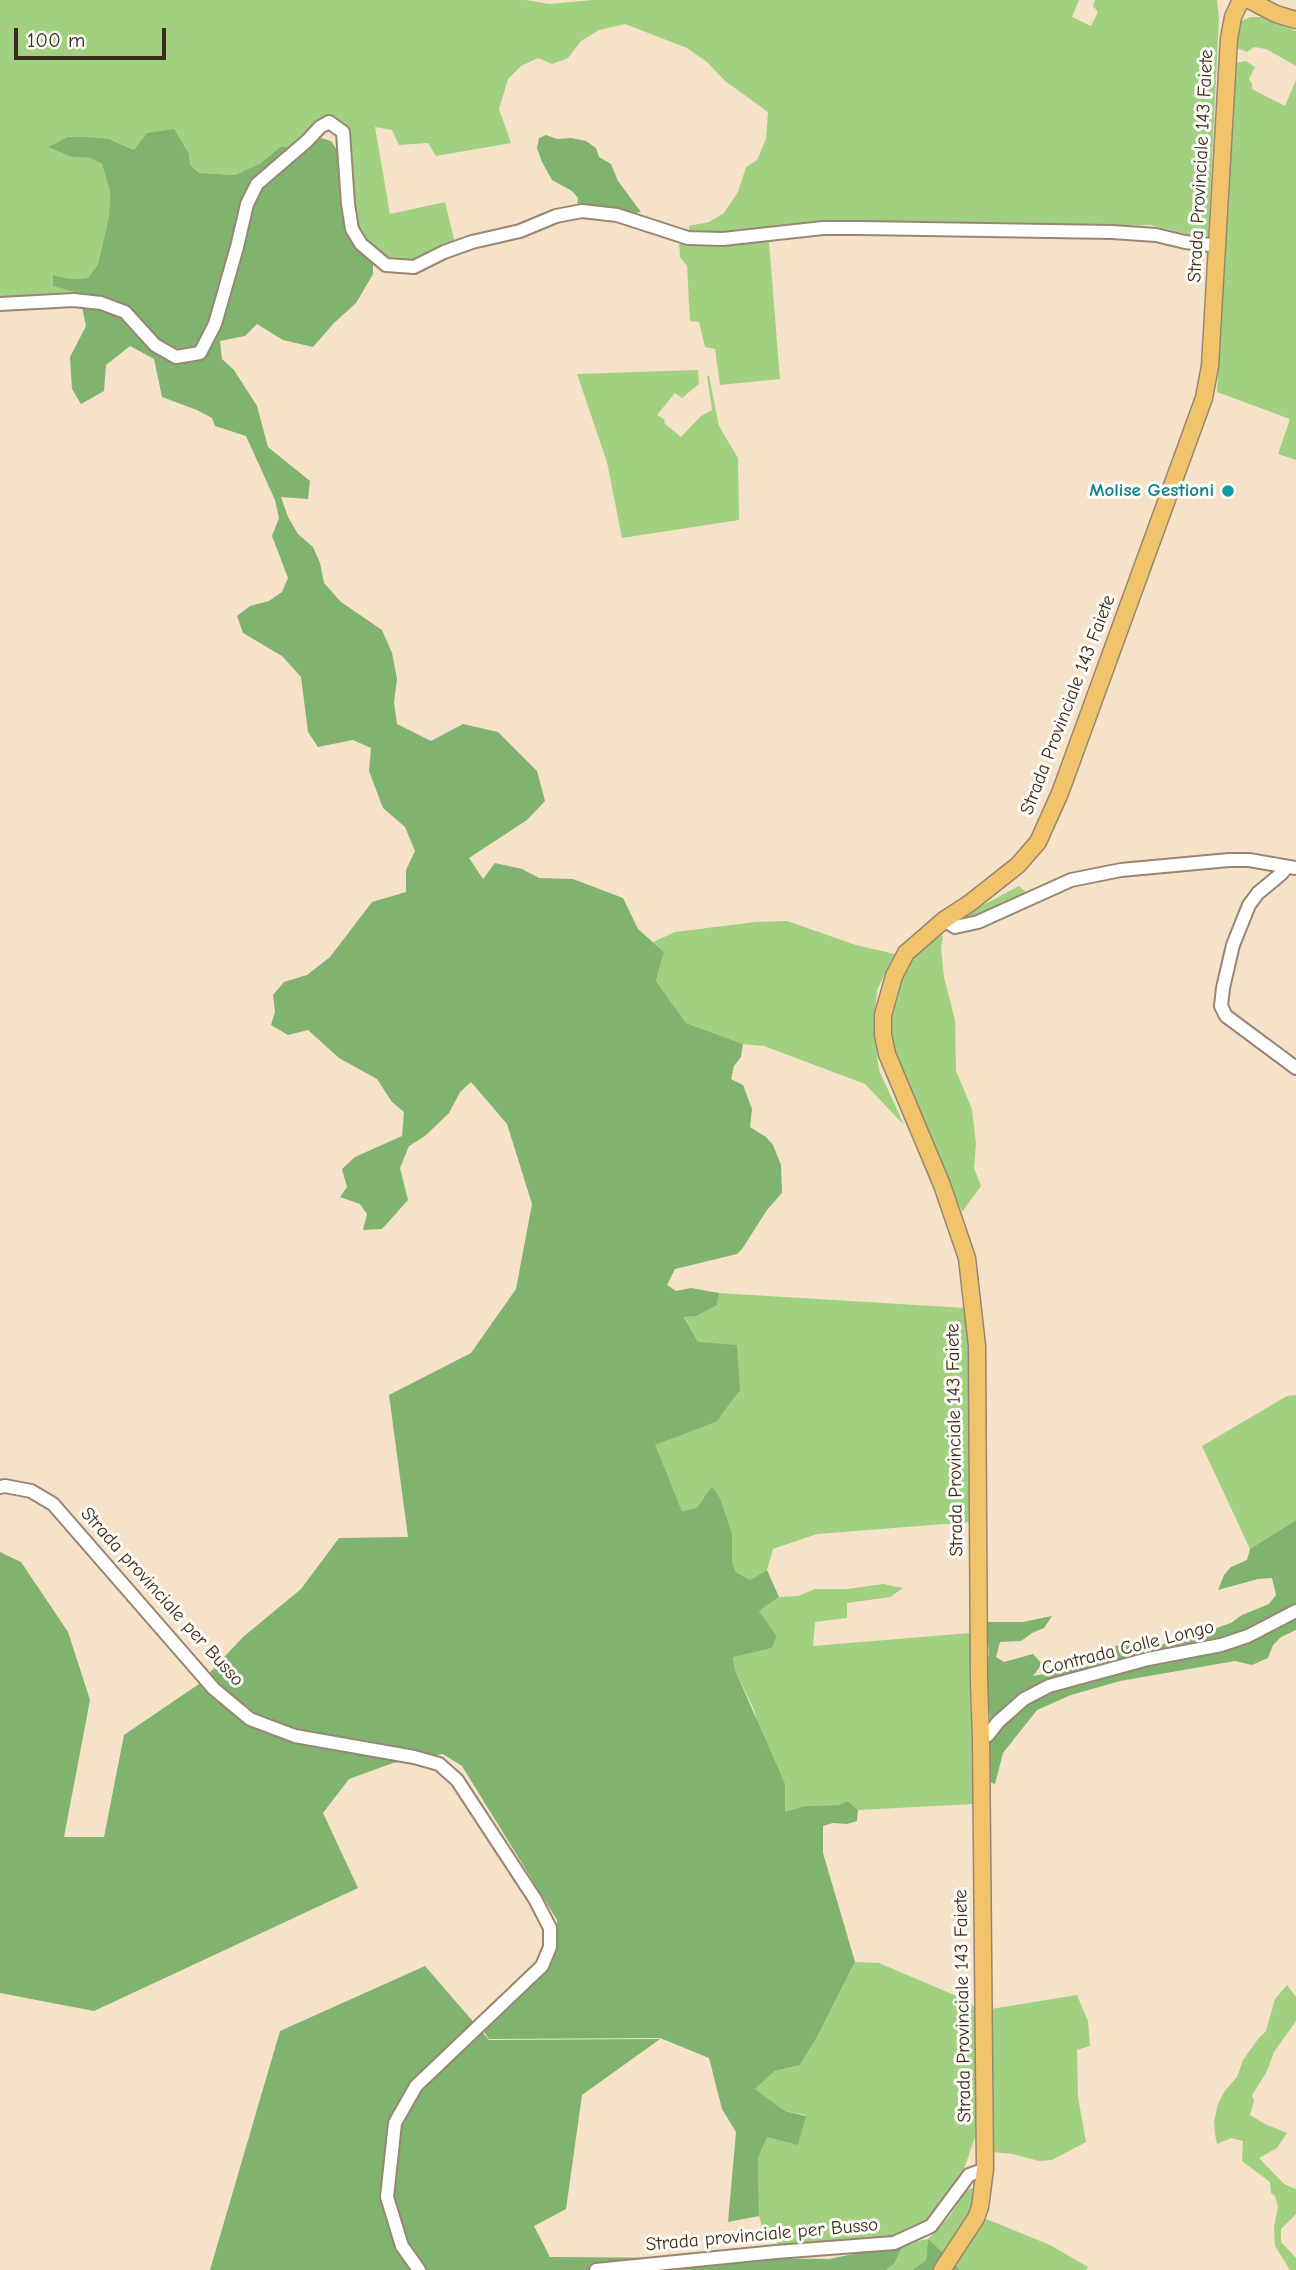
<!DOCTYPE html>
<html>
<head>
<meta charset="utf-8">
<style>
	body { margin:0 }
	#map { position:relative; width:1296px; height:2270px; overflow:hidden; background:#f5e2c9; font-family:"Comic Neue",sans-serif }
	canvas { display:block }
	.scale { position:absolute; left:14px; top:28px; width:152px; height:32px; box-sizing:border-box; border:4px solid #3b2a1e; border-top:0; padding-left:9px; font-size:21px; line-height:24px; white-space:nowrap; color:#3b2a1e; -webkit-text-stroke:5px #fdfcf7; paint-order:stroke }
</style>
</head>
<body>
<div id="map">
<canvas width="1296" height="2270"></canvas>
<div class="scale">100 m</div>
</div>
<script>
const context = document.querySelector('canvas').getContext('2d');
context.lineJoin = 'round';
function fillPath(path, color) { context.fillStyle = color; context.fill(path, 'evenodd'); }
const poly = rows => new Path2D(rows.map(r => 'M' + r).join(''));
function trace(path, color, width, dash) { context.strokeStyle = color; context.lineWidth = width; context.lineCap = dash ? 'butt' : 'round'; context.setLineDash(dash || []); context.stroke(path); }
function write(font, color, halo, rows, align = 'center') {
  context.font = font + ' "Comic Neue",sans-serif'; context.lineWidth = 6; context.setLineDash([]); context.textBaseline = 'middle'; context.strokeStyle = halo; context.fillStyle = color; for (const [text, x, y, turn = 0] of rows) {
    context.save(); context.translate(x, y); context.rotate((+turn || 0) * Math.PI / 180); context.textAlign = isNaN(turn) ? turn : align; if (halo) context.strokeText(text, 0, 0); context.fillText(text, 0, 0); context.restore();
  }
}
const green = poly([
	[0,0,526,0,549,4,593,0,1079,0,1072,17,1091,26,1098,12,1093,6,1095,0,1217,0,1219,18,1208,239,1150,225,1089,227,930,225,840,222,839,224,768,230,780,379,720,385,715,349,705,347,699,322,690,321,687,266,680,257,679,240,690,243,689,226,709,222,724,213,738,192,746,167,757,160,766,139,768,112,725,81,707,62,687,48,625,24,599,30,581,41,568,58,552,64,538,58,521,66,508,79,499,109,511,143,436,156,428,143,399,145,392,130,375,127,390,214,445,202,455,243,420,259,406,263,384,256,372,248,357,231,345,127,339,121,329,117,316,121,296,147,280,147,261,163,235,175,201,173,190,165,189,154,134,150,109,139,72,157,90,158,102,164,110,192,109,216,98,264,88,278,69,279,54,286,79,292,80,296,0,300],
	[1250,17,1262,17,1296,31,1296,66,1266,49,1254,47,1247,52,1237,48,1238,29,1242,21],
	[1246,61,1255,67,1249,79,1252,84,1252,89,1285,106,1296,80,1296,460,1278,454,1290,419,1217,392,1236,63],
	[698,370,699,384,682,398,675,393,657,415,665,420,664,423,681,437,701,416,712,410,707,376,709,376,719,426,738,458,739,520,622,538,607,462,577,374],
	[1019,886,1027,893,992,911,965,920,957,919],
	[787,921,856,945,895,954,877,990,874,1031,879,1070,904,1125,865,1084,764,1046,743,1044,686,1023,656,981,664,952,653,942,675,932,755,922],
	[943,935,941,948,944,977,955,1020,956,1071,972,1109,976,1144,974,1168,981,1186,962,1212,896,1058,890,1028,895,994,908,966,925,945],
	[719,1293,965,1308,969,1325,971,1370,968,1420,970,1522,817,1534,773,1549,767,1570,750,1580,736,1572,732,1563,731,1534,720,1498,704,1497,696,1508,682,1511,654,1445,716,1422,698,1342,684,1316,717,1305],
	[1296,1395,1296,1520,1250,1549,1202,1446,1287,1396],
	[883,1584,903,1588,890,1597,847,1603,847,1618,815,1622,813,1646,970,1633,974,1804,858,1810,848,1801,839,1805,805,1806,785,1813,754,1710,735,1670,733,1656,772,1648,777,1636,759,1611,779,1597,798,1596,815,1589,848,1589],
	[855,1962,879,1963,959,1997,978,2009,979,2106,975,2137,964,2169,946,2200,925,2223,893,2239,781,2245,765,2237,759,2216,758,2158,767,2137,806,2115,785,2111,755,2089,775,2071,800,2065,817,2037],
	[1287,1985,1296,1997,1296,2021,1274,2052,1266,2073,1252,2095,1254,2101,1250,2115,1265,2124,1287,2133,1277,2148,1259,2158,1284,2184,1296,2189,1296,2214,1281,2229,1281,2242,1296,2258,1296,2270,1290,2270,1275,2246,1274,2227,1278,2207,1275,2196,1271,2193,1270,2182,1242,2161,1243,2141,1231,2138,1217,2144,1215,2134,1214,2121,1218,2104,1224,2092,1237,2077,1243,2060,1258,2039,1266,2031,1275,1999],
	[1077,1995,1088,2021,1090,2046,1077,2050,1078,2097,1086,2142,1052,2160,1039,2161,1012,2154,993,2152,991,2009],
	[971,2188,976,2190,976,2199,967,2223,946,2256,928,2240,926,2260,912,2270,886,2270,894,2264,904,2244,928,2239,949,2217,966,2191],
	[984,2218,1050,2245,1088,2267,1086,2270,960,2270,956,2265]
]);
const forest = poly([
	[174,129,189,154,190,165,200,173,235,175,261,163,280,147,308,147,321,138,331,141,337,150,346,219,373,259,373,274,356,303,334,323,313,347,283,340,257,324,245,336,220,341,222,359,234,370,257,406,268,447,310,481,308,499,281,497,288,517,298,534,313,547,320,563,324,583,341,602,382,630,392,653,397,679,394,702,397,724,431,741,463,724,498,732,537,771,545,801,527,820,469,858,483,879,495,863,522,869,539,878,573,879,623,898,638,929,664,952,656,981,686,1023,743,1044,741,1057,734,1066,731,1079,743,1085,752,1109,750,1127,766,1137,773,1145,781,1165,782,1193,767,1210,742,1249,737,1254,675,1269,667,1285,676,1291,691,1288,719,1293,717,1305,696,1316,684,1317,698,1342,737,1345,740,1390,716,1422,655,1445,682,1511,696,1508,712,1487,720,1498,732,1534,732,1563,736,1572,750,1580,767,1570,779,1597,759,1611,777,1636,772,1648,733,1657,735,1670,785,1784,785,1812,805,1806,839,1805,848,1801,858,1810,857,1821,847,1824,833,1823,823,1826,823,1853,855,1962,817,2037,800,2065,775,2071,755,2089,785,2111,806,2116,798,2145,767,2137,758,2158,759,2216,728,2222,736,2132,722,2109,709,2058,660,2038,489,2039,484,2032,548,1970,557,1950,557,1920,462,1766,443,1754,393,1763,349,1779,323,1813,358,1888,94,2011,0,1993,0,1552,21,1562,68,1632,90,1700,64,1837,104,1837,124,1735,199,1684,243,1637,301,1589,339,1538,408,1537,389,1395,471,1353,516,1289,532,1204,507,1124,471,1082,460,1092,449,1113,425,1136,409,1146,400,1168,408,1200,382,1229,363,1230,367,1214,360,1204,340,1197,347,1187,342,1169,355,1157,402,1136,404,1112,392,1102,377,1079,339,1058,308,1030,288,1035,271,1025,275,1012,273,995,284,982,307,975,330,957,372,902,406,892,406,870,415,851,405,827,383,808,369,771,371,748,353,740,318,747,308,732,301,677,282,656,243,633,237,616,250,606,269,601,282,592,288,578,272,536,279,518,275,500,246,436,215,426,212,418,197,410,162,397,154,359,130,346,106,365,104,391,81,404,72,389,70,357,86,326,79,293,53,286,53,275,69,279,88,278,98,264,109,216,110,192,102,164,90,158,72,157,48,147,68,137,85,137,109,139,134,150,147,133],
	[546,135,557,139,571,138,586,141,596,148,599,157,611,164,618,181,641,212,628,214,577,207,578,198,572,191,552,180,542,162,537,148,539,138],
	[1296,1520,1296,1630,1281,1637,1273,1645,1268,1658,1252,1665,1235,1661,1120,1681,1071,1695,1037,1710,1003,1753,995,1784,989,1782,987,1726,991,1722,987,1696,986,1664,989,1654,986,1622,1023,1622,1052,1616,1044,1628,1032,1633,1021,1641,1000,1642,996,1657,1004,1662,1033,1654,1042,1664,1033,1676,1090,1666,1105,1658,1115,1646,1146,1642,1152,1645,1172,1643,1231,1623,1242,1615,1269,1604,1276,1595,1272,1578,1258,1579,1218,1590,1224,1575,1231,1567,1247,1560,1250,1549],
	[425,1966,489,2040,660,2039,582,2095,566,2209,534,2226,550,2257,829,2259,904,2244,894,2264,886,2270,210,2270,280,2031],
	[928,2239,956,2265,960,2270,912,2270,926,2260]
]);
const minor = poly([
	[0,304,74,300,101,303,125,312,155,345,176,357,200,353,215,324,237,247,247,204,257,184,307,141,320,127,329,122,343,132,348,204,352,229,361,244,386,265,414,267,444,252,472,242,520,231,556,216,582,211,617,215,688,238,723,239,823,228,861,228,1112,232,1156,235,1185,242,1218,246],
	[1287,867,1281,874,1258,893,1249,905,1233,945,1223,988,1221,1006,1226,1016,1296,1068],
	[944,920,955,927,978,922,1071,880,1121,870,1229,860,1249,860,1296,868],
	[0,1487,5,1486,31,1491,53,1504,214,1689,250,1719,295,1736,414,1757,439,1764,457,1780,535,1899,550,1928,550,1947,542,1966,416,2086,395,2123,387,2197,402,2246,419,2270],
	[981,1738,988,1735,998,1722,1024,1699,1049,1686,1148,1659,1221,1645,1248,1636,1296,1611],
	[596,2270,776,2252,894,2243,931,2226,969,2175,985,2169]
]);
const major = poly([
	[1249,0,1276,14,1296,20],
	[942,2270,976,2218,980,2207,985,2169,981,1738,979,1683,977,1346,967,1258,942,1185,887,1054,883,1035,883,1015,894,976,906,953,944,920,970,903,1018,865,1038,842,1060,793,1204,398,1210,366,1229,39,1233,17,1241,0]
]);
const markers = [
	[1228,491,7,"#0f9aa8"]
];
const streetNames = [
	["Strada Provinciale 143 Faiete",1201,166,-87],
	["Strada Provinciale 143 Faiete",1068,705,-69],
	["Strada Provinciale 143 Faiete",955,1440,-91],
	["Strada provinciale per Busso",162,1597,48],
	["Contrada Colle Longo",1128,1648,-14],
	["Strada Provinciale 143 Faiete",963,2006,-91],
	["Strada provinciale per Busso",762,2235,-5]
];
const cultureNames = [
	["Molise Gestioni",1214,491]
];
fillPath(green, '#a1d180');
fillPath(forest, '#80b36e');
trace(minor, '#988674', 16);
trace(major, '#988674', 19);
trace(minor, '#fff', 12);
trace(major, '#f1c36a', 16);
for (const [x, y, r, color] of markers) { const dot = new Path2D(); dot.arc(x, y, r, 0, 2 * Math.PI); context.fillStyle = color; context.fill(dot); trace(dot, '#fdfcf7', 2.5); }
write('19px', '#3b2a1e', '#fdfcf7', streetNames);
write('bold 19px', '#0d838f', '#fdfcf7', cultureNames, 'right');
</script>
</body>
</html>
